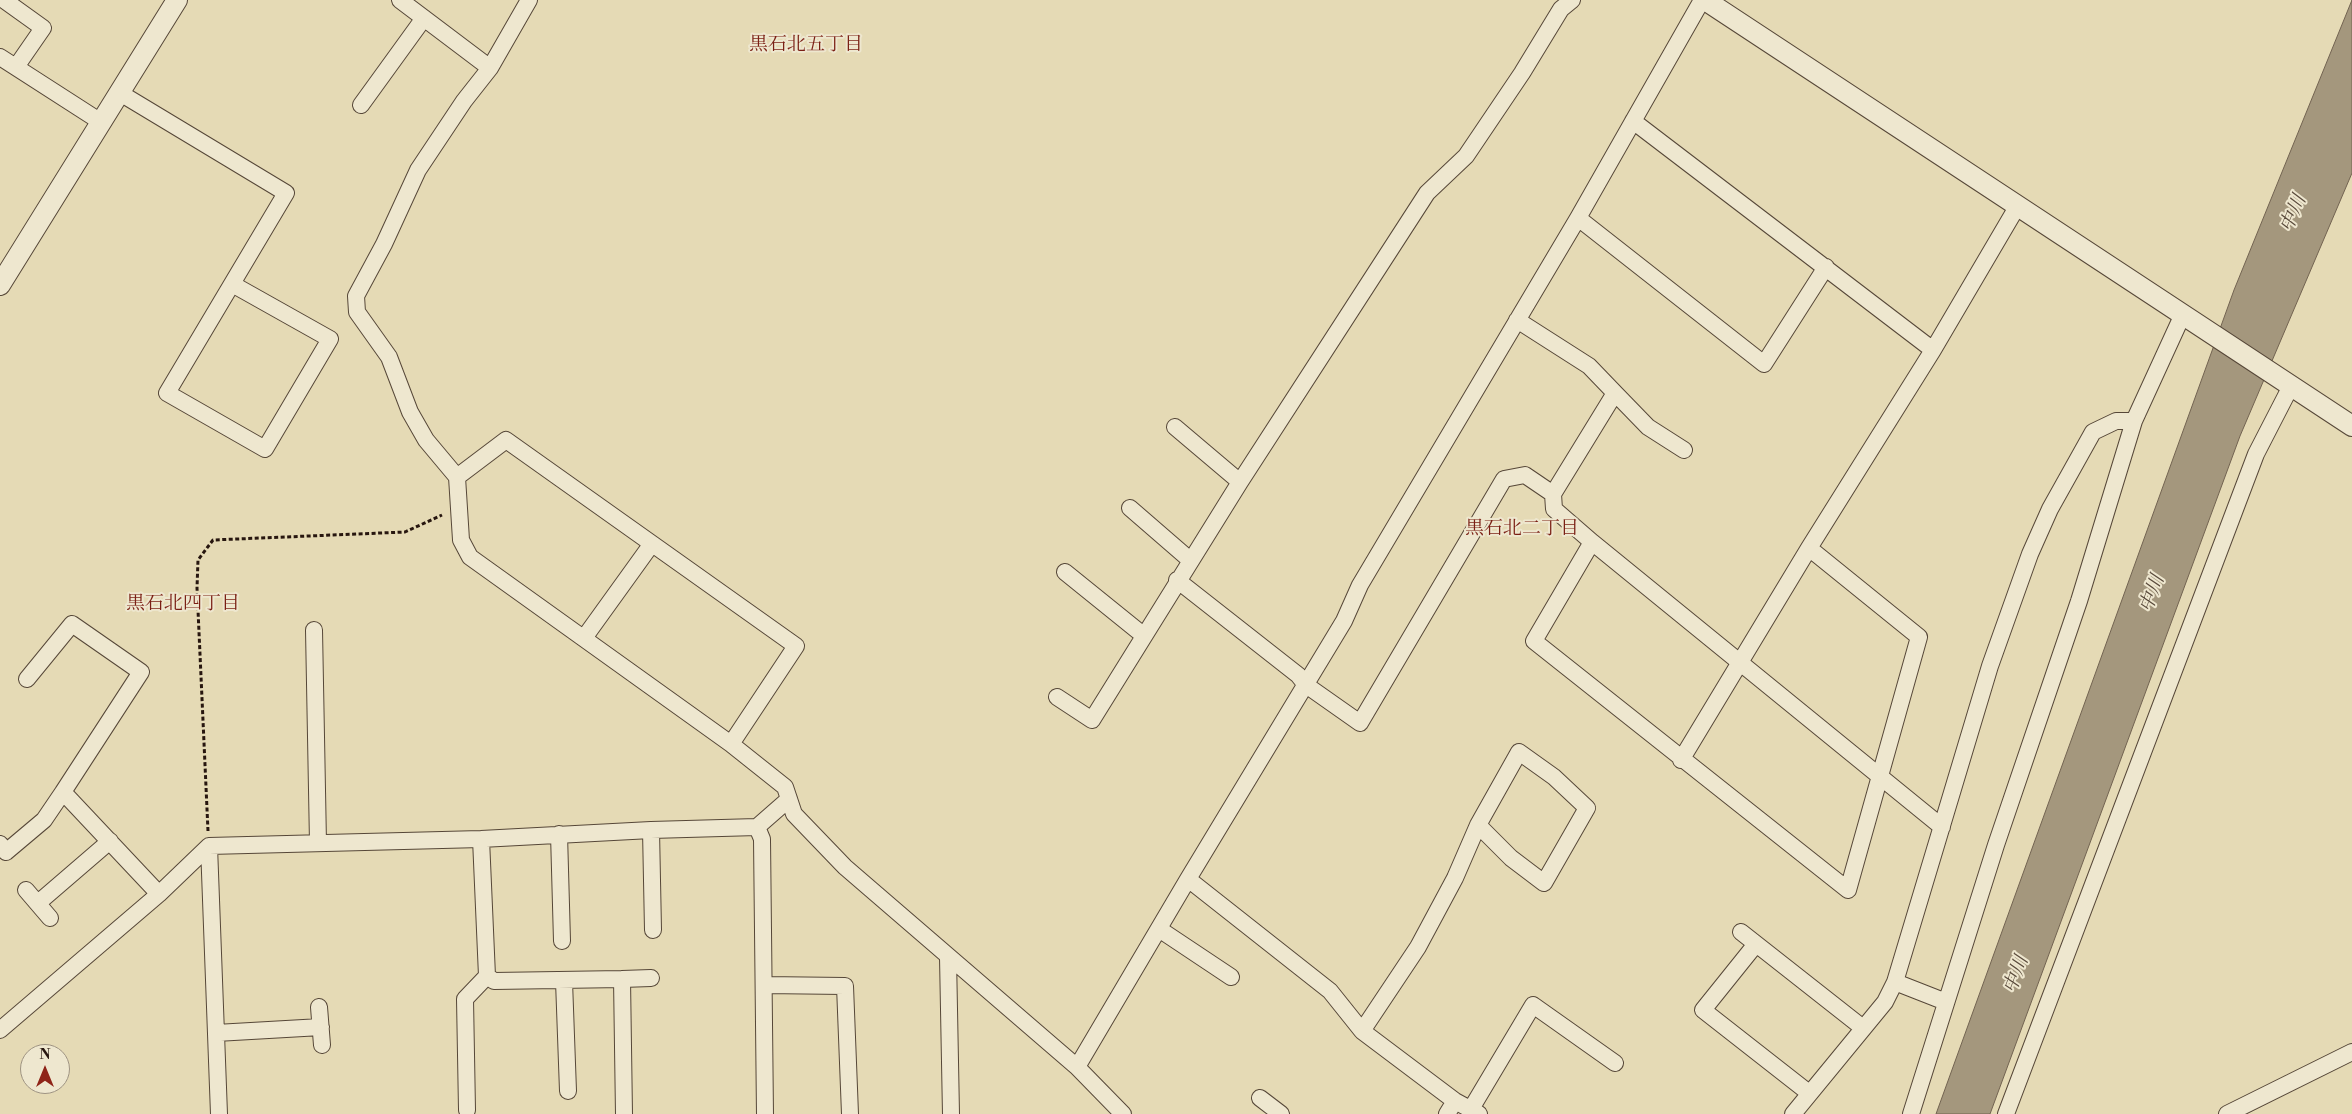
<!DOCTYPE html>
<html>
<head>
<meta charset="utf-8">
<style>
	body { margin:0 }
	#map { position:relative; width:2352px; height:1114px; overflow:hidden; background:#e5dab5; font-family:"Libre Bodoni",serif }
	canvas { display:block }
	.north { position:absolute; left:20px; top:1044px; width:50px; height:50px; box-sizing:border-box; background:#eee7cf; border:1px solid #9e9382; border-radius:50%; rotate:0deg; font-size:14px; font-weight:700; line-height:20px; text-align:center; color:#27160f }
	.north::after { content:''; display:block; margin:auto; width:18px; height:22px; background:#8f2418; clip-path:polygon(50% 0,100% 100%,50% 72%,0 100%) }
</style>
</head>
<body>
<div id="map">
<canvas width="2352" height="1114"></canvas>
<div class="north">N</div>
</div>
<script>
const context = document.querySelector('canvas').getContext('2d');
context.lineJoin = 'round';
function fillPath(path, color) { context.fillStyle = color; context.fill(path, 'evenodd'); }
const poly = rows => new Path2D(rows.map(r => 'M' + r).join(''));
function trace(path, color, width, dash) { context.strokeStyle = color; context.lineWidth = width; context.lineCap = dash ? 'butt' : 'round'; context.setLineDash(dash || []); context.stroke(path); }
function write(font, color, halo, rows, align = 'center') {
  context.font = font + ' "Libre Bodoni","Noto Serif JP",serif'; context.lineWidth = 4; context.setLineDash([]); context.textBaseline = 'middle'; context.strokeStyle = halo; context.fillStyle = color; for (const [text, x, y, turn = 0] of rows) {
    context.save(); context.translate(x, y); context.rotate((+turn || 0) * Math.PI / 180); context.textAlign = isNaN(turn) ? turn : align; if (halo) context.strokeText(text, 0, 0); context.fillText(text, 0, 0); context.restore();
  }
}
const water = poly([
	[2352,0,2352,173,2240,436,1990,1114,1936,1114,2234,290,2352,0]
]);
const path = poly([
	[208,831,197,588,198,560,213,540,405,532,442,515]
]);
const minor = poly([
	[4,0,43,28,16,67],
	[400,0,490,68],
	[529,0,490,68,464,101,418,170,384,244,356,296,357,312,389,357,410,412,426,440,457,477,461,540,470,557,731,744,785,787,794,814,845,867,1077,1067,1123,1114],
	[0,57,101,122],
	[120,93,286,193,167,393,265,449,330,339,232,284],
	[361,105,424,18],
	[1633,121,1933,350],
	[1578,218,1764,364,1826,267],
	[1517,320,1589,366,1615,393],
	[1175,427,1240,482],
	[457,477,506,440,796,646,731,744],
	[1553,494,1554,509,1592,542,1942,827],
	[1130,508,1190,560],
	[1592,542,1534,641,1848,890,1919,637,1809,548],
	[1065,572,1143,635],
	[1177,580,1298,675,1306,685,1360,723,1504,479,1525,475,1553,494,1615,393,1648,427,1684,450],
	[314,630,318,843],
	[584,638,651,545],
	[27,679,72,624,141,672,63,792,159,894],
	[1057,697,1092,720,1240,482,1427,193,1466,156,1522,73,1561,9,1572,0],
	[1681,760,1809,548,1933,350,2017,207],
	[757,827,762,839,765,1114],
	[651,830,653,930],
	[559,834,562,941],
	[481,839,487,976,494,981,622,979,624,1114],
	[0,844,6,852,44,820,63,792],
	[209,846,219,1114],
	[1188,879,1330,991,1362,1031,1455,1101,1479,1114],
	[26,890,50,918],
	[38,903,110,841],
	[1159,929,1231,977],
	[1741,932,1863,1028],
	[1756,944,1703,1010,1809,1093],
	[948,957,951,1114],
	[622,979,651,978],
	[564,981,568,1091],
	[1895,982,1946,1002],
	[764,985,845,986,850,1114],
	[319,1007,322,1045],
	[0,1030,159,894,209,846,481,839,651,830,757,827,789,799],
	[1362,1031,1418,947,1455,878,1478,825,1519,752,1554,777,1587,808,1544,883,1511,858,1478,825],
	[216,1033,321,1027],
	[1077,1067,1188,879,1344,621,1360,585,1578,218,1702,0],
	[1260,1098,1281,1114],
	[1471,1109,1533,1005,1615,1063],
	[467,1110,465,999,487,976],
	[1447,1114,1455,1101],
	[1793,1114,1885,1002,1895,982,1990,666,2030,554,2050,509,2093,432,2116,421,2134,421,2183,314],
	[1911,1114,1996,845,2079,601,2134,421],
	[2006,1114,2256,454,2291,386],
	[2227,1114,2352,1052]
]);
const tertiary = poly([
	[1705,0,2352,426],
	[0,285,177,0]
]);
const neighbourhoodNames = [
	["黒石北五丁目",806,45],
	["黒石北二丁目",1522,529],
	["黒石北四丁目",183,604]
];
const waterNames = [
	["中川",2294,214,-67],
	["中川",2153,594,-70],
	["中川",2017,975,-70]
];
fillPath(water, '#a4977d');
trace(water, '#726351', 1);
trace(minor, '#564738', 18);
trace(tertiary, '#564738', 22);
trace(path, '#27160f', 3, [4, 2.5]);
trace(minor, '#eee7cf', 16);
trace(tertiary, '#eee7cf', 20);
write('19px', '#7a1f14', '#eee7cf', neighbourhoodNames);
write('italic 19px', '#594a3b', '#eee7cf', waterNames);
</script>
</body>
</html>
